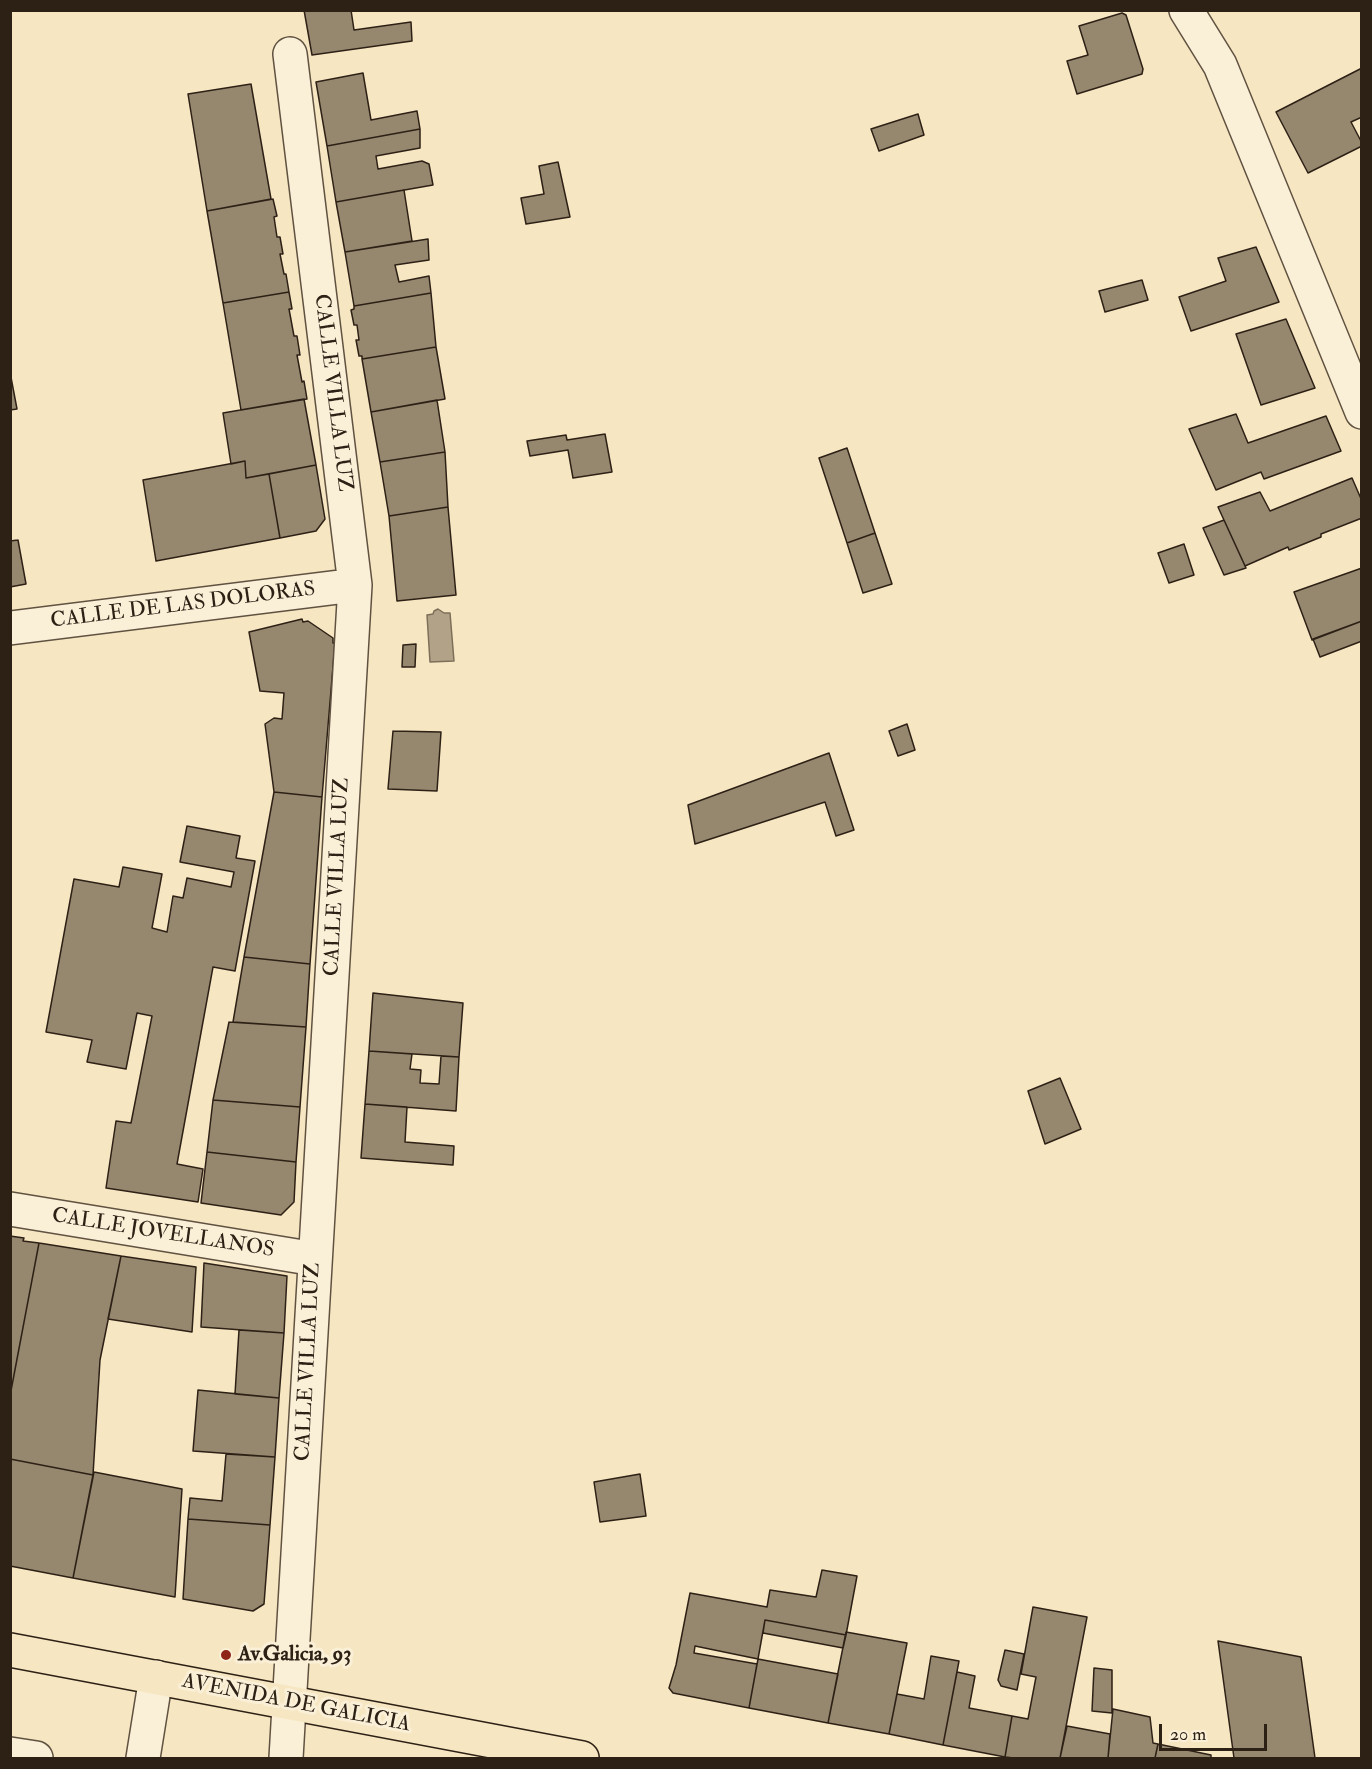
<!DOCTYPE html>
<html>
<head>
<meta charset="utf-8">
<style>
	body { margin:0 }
	#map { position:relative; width:1372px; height:1769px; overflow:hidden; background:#f7e6c2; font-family:"IM FELL Double Pica",serif }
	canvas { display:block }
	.frame { position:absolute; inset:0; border:12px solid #2d2116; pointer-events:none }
	.scale { position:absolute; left:1159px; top:1724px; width:108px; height:27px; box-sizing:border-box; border:3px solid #2d2116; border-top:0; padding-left:8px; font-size:18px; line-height:21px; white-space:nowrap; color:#2d2116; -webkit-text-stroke:4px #faefd7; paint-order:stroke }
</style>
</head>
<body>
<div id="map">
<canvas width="1372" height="1769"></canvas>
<div class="frame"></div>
<div class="scale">20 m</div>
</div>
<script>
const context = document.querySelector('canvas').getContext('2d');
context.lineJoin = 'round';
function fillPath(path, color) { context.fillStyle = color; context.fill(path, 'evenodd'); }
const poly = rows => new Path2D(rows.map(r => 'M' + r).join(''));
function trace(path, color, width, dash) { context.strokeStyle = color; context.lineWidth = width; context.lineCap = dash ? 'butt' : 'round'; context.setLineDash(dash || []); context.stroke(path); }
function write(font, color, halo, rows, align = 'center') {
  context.font = font + ' "IM FELL Double Pica",serif'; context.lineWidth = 6; context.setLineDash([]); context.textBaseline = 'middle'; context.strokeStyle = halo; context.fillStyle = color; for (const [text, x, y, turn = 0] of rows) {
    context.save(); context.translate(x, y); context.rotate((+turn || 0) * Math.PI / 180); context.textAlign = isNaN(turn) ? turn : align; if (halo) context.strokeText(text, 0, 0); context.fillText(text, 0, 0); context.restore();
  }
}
const water = poly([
	[438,609,444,613,450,613,454,661,430,662,427,615,433,614,434,611,438,609]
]);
const building = poly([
	[304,10,351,10,354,30,411,22,412,41,312,55,304,10],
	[1122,13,1126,15,1143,69,1142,74,1077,94,1067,61,1088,55,1079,26,1122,13],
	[1362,68,1362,117,1351,122,1362,143,1362,146,1308,173,1276,112,1362,68],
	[363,73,371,120,417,111,420,129,327,146,316,82,363,73],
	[251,84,271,199,207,211,188,94,251,84],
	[918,114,924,135,879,151,871,129,918,114],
	[420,129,420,148,376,156,378,169,422,161,429,164,433,185,336,202,327,146,420,129],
	[558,162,570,217,526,224,521,198,544,194,539,166,558,162],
	[404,190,412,241,345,252,336,202,404,190],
	[273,199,277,216,274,217,277,237,280,237,283,254,280,254,284,274,286,274,289,292,223,303,207,211,273,199],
	[428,239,429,260,395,265,399,282,429,276,431,293,354,306,345,252,428,239],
	[1256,247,1279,302,1191,331,1179,297,1226,281,1218,258,1256,247],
	[1142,280,1148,300,1105,312,1099,291,1142,280],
	[289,292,292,309,289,309,294,336,297,336,300,355,297,355,302,382,304,381,307,399,241,410,223,303,289,292],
	[431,293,436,347,362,359,362,356,359,356,356,340,359,340,357,325,354,325,351,310,354,309,354,306,431,293],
	[1286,319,1315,388,1261,405,1236,334,1286,319],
	[436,347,445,399,371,412,362,359,436,347],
	[10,372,17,409,10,410,10,372],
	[304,399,316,465,246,478,245,461,231,464,223,413,304,399],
	[437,400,445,452,380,462,371,412,437,400],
	[1236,414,1248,443,1326,416,1341,451,1264,479,1261,472,1216,490,1189,429,1236,414],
	[605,434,612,472,573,478,568,450,530,456,527,441,566,435,567,440,605,434],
	[847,448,875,533,847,543,819,458,847,448],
	[445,452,448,507,389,516,380,462,445,452],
	[245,461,246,478,269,474,280,538,156,561,143,480,245,461],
	[316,465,325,519,316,531,280,538,269,474,316,465],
	[1352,478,1362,501,1362,518,1321,534,1321,537,1289,550,1288,547,1245,566,1218,507,1260,492,1270,511,1352,478],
	[448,507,456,595,397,601,389,516,448,507],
	[1224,520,1246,568,1224,575,1203,528,1224,520],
	[875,533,892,584,863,593,847,543,875,533],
	[18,540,26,584,10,587,10,541,18,540],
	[1184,544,1194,575,1169,583,1158,553,1184,544],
	[1362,568,1362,621,1312,640,1294,592,1362,568],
	[302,619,303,622,308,621,333,638,333,643,335,643,322,797,274,792,265,724,274,718,282,719,284,693,260,691,249,632,302,619],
	[1362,621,1362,641,1320,657,1313,639,1362,621],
	[416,644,415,667,402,667,403,645,416,644],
	[907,724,915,750,898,756,889,731,907,724],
	[393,731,441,732,437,791,388,789,393,731],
	[829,753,854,830,836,836,825,802,695,844,688,805,829,753],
	[274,792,322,797,310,964,244,957,274,792],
	[187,826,240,836,236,858,255,861,235,971,213,967,177,1164,203,1169,198,1202,106,1188,116,1121,131,1123,152,1016,137,1013,126,1069,87,1062,92,1040,46,1032,74,879,119,887,123,867,162,874,152,928,167,932,173,896,183,898,187,878,231,887,234,872,180,862,187,826],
	[244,957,310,964,306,1027,233,1022,244,957],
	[373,993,463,1003,459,1057,369,1051,373,993],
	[229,1022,306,1027,300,1107,213,1100,229,1022],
	[369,1051,412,1054,410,1069,421,1070,420,1083,439,1084,441,1056,459,1057,456,1111,365,1104,369,1051],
	[1060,1078,1081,1129,1045,1144,1028,1091,1060,1078],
	[213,1100,300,1107,296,1162,207,1152,213,1100],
	[365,1104,407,1107,405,1142,454,1146,453,1165,361,1158,365,1104],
	[207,1152,296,1162,294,1202,281,1215,201,1203,207,1152],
	[10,1236,24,1238,23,1241,39,1243,10,1396,10,1236],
	[39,1243,121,1256,100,1360,93,1475,10,1459,10,1396,39,1243],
	[121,1256,196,1267,192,1332,108,1319,121,1256],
	[204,1263,287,1276,284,1333,201,1327,204,1263],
	[239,1330,284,1333,279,1398,235,1394,239,1330],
	[198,1390,279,1398,275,1457,193,1451,198,1390],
	[226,1454,275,1457,270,1525,188,1519,190,1498,222,1501,226,1454],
	[10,1459,93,1475,73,1578,10,1566,10,1459],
	[94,1472,182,1489,175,1597,73,1578,94,1472],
	[640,1474,646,1516,600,1522,594,1482,640,1474],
	[188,1519,270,1525,264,1604,253,1611,183,1599,188,1519],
	[822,1570,857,1576,846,1635,765,1620,758,1659,695,1646,694,1653,757,1664,749,1708,673,1693,669,1688,676,1665,690,1593,767,1607,770,1590,816,1597,822,1570],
	[1033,1607,1087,1617,1060,1758,1014,1758,1005,1757,1012,1716,1028,1719,1036,1677,1021,1674,1033,1607],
	[765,1620,846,1635,843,1648,763,1633,765,1620],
	[846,1632,907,1643,889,1734,828,1723,846,1632],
	[1218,1641,1301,1657,1315,1758,1234,1758,1218,1641],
	[1005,1650,1024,1654,1017,1690,1001,1686,998,1680,1005,1650],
	[931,1656,959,1661,943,1745,889,1734,897,1694,924,1699,931,1656],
	[758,1659,838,1674,828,1723,749,1708,758,1659],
	[1094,1668,1112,1670,1112,1713,1092,1711,1094,1668],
	[957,1672,975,1676,969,1708,1012,1716,1005,1757,943,1745,957,1672],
	[1113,1709,1150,1717,1153,1743,1158,1744,1155,1758,1108,1758,1113,1709],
	[1067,1726,1110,1734,1108,1758,1060,1758,1067,1726],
	[1158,1744,1211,1755,1211,1758,1155,1758,1158,1744]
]);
const minor = poly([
	[1186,10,1220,65,1362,412],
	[10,628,355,585],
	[10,1209,315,1259],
	[10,1754,36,1758],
	[143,1758,156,1677],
	[286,1758,355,585,290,54]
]);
const major = poly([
	[10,1650,582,1758]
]);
const markers = [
	[226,1655,6,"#8f2418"]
];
const streetNames = [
	["CALLE VILLA LUZ",332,393,83],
	["CALLE DE LAS DOLORAS",183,606,-7],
	["CALLE VILLA LUZ",338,877,-87],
	["CALLE JOVELLANOS",163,1234,9],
	["CALLE VILLA LUZ",309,1362,-87],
	["AVENIDA DE GALICIA",296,1704,11]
];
const poiNames = [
	["Av.Galicia, 93",238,1655]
];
fillPath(water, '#b2a388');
trace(water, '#7d6f5a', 1.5);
fillPath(building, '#96876f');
trace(building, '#2d2116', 1.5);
trace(minor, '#605241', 36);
trace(major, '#2d2116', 36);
trace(minor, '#faefd7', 33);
trace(major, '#f7e6c2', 33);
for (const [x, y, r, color] of markers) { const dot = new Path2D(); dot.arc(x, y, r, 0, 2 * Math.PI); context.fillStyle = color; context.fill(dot); trace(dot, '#faefd7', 2); }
write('21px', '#2d2116', '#faefd7', streetNames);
write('bold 21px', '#2d2116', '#faefd7', poiNames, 'left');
</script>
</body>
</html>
